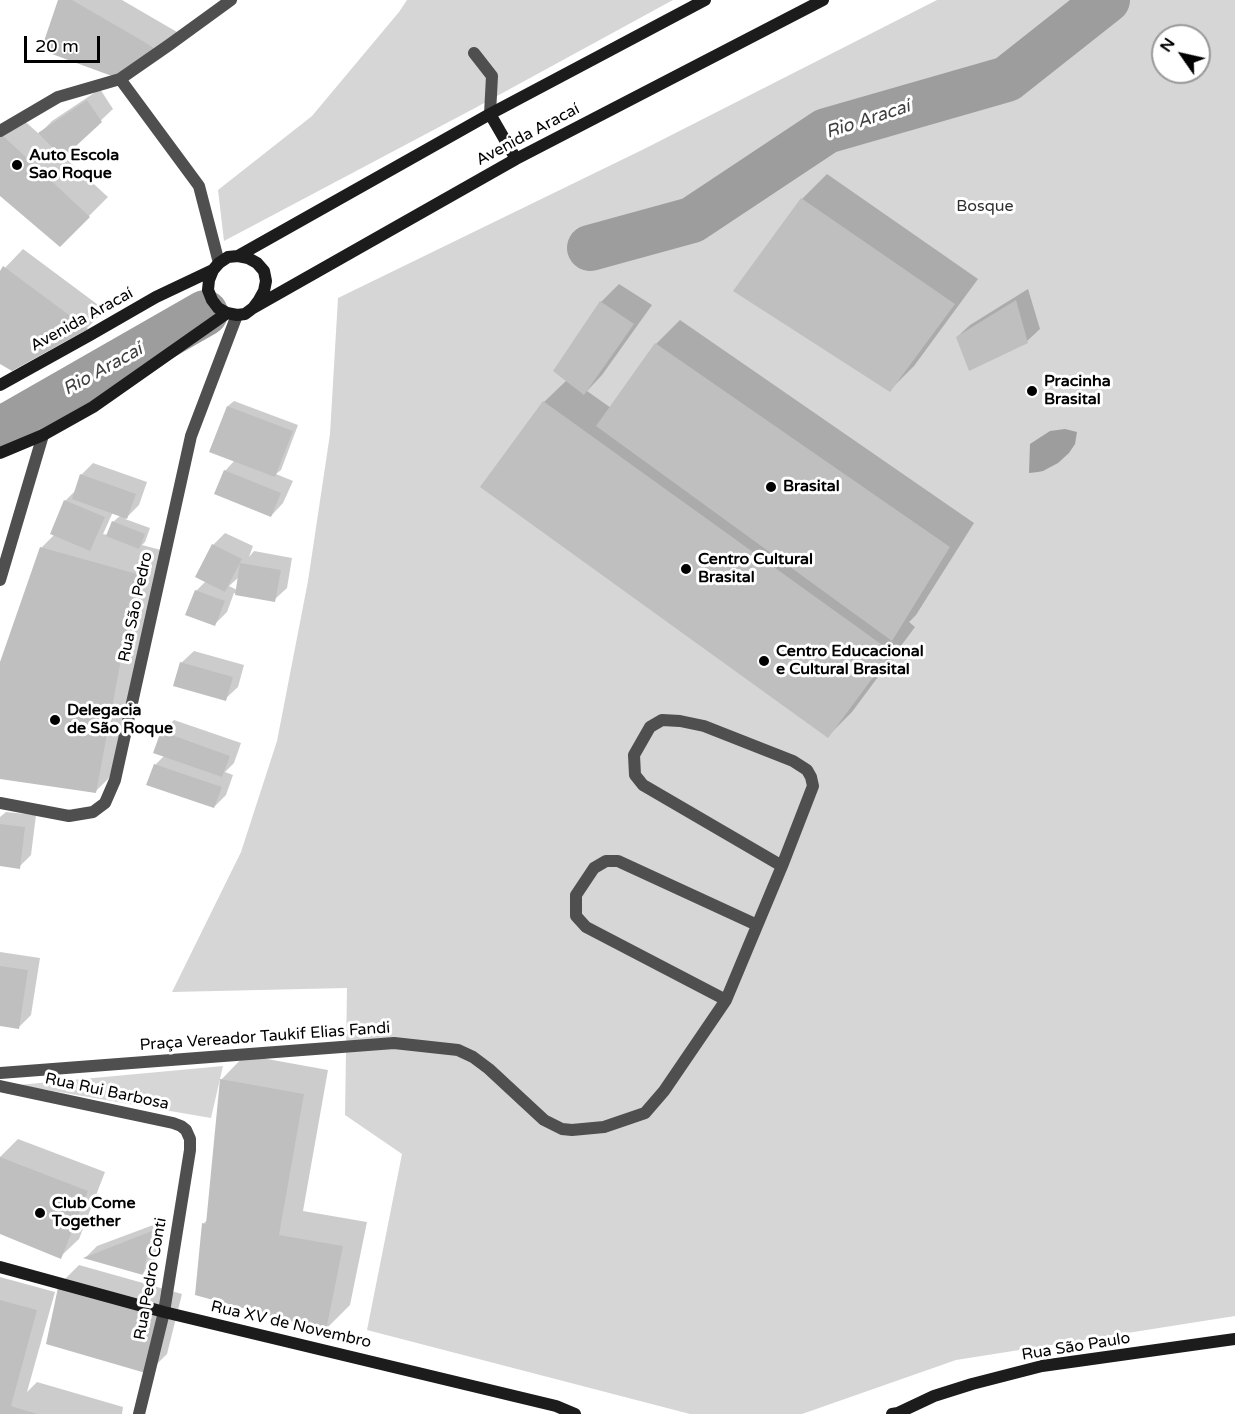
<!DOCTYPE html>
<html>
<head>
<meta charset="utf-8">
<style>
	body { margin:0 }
	#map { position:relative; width:1235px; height:1414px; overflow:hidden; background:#fff; font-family:"Varela Round",sans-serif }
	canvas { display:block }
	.north { position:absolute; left:1151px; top:24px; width:60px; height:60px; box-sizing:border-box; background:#fff; border:2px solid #999; border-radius:50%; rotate:304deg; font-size:16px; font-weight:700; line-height:24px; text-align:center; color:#000 }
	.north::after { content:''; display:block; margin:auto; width:21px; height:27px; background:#000; clip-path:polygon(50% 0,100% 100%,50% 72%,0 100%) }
	.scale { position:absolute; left:24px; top:36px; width:76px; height:27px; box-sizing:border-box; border:3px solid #000; border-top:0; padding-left:8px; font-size:18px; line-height:21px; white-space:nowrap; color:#000; -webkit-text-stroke:4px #fff; paint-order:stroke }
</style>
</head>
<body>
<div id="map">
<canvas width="1235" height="1414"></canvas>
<div class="north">N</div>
<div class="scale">20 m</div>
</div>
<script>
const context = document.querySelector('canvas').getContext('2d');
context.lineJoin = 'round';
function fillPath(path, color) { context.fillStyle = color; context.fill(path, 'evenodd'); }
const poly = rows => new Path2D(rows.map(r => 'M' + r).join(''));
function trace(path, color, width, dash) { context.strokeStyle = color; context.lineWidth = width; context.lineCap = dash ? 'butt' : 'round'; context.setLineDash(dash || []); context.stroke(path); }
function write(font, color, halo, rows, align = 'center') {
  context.font = font + ' "Varela Round",sans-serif'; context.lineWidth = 6; context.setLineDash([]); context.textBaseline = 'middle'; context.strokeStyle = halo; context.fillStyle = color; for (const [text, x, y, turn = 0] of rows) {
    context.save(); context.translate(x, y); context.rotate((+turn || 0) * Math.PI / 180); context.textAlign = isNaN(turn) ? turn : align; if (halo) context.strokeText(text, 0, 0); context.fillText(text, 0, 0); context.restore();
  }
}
const green = poly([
	[407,0,673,0,475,108,224,241,218,190,312,116,399,12],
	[937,0,1235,0,1235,1316,956,1360,802,1414,690,1414,367,1330,402,1154,345,1115,347,988,172,992,241,852,277,741,308,581,330,434,338,298,644,149],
	[1163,36,1199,36,1199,72,1163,72],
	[223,1066,211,1118,18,1085]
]);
const water = poly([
	[1065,429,1077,432,1075,444,1069,453,1058,463,1043,471,1038,472,1029,473,1030,444,1050,431]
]);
const shadow = poly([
	[60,0,122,0,177,32,159,50],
	[100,89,113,109,63,156,108,197,60,245,0,194,0,132,18,115,39,134,52,121],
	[827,174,978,279,914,366,890,390,735,291,802,199],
	[23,249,105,310,87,328,12,370,0,362,0,273],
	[619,284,652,305,602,375,587,391,611,408,656,344,680,320,974,523,916,615,909,622,915,627,852,712,828,736,544,402,567,380,601,302],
	[1028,289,1040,329,1027,341,957,337,970,325],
	[234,401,298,425,281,470,276,474,293,481,283,503,271,516,225,471,235,460,228,406],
	[93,463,147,482,139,505,125,519,150,528,145,542,142,545,161,550,120,767,96,791,0,777,0,667,41,548,55,534,65,501,76,490,81,475],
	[113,512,121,515,113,522,108,535,103,534],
	[225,533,253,546,249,557,254,551,292,558,287,588,274,600,234,593,227,612,215,624,196,591,206,581,213,545],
	[240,576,237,590,229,586],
	[194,651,244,665,238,687,225,699,181,663],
	[174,720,241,743,234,763,225,772,233,775,226,795,214,807,155,765,165,755,162,732],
	[6,812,36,815,31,855,19,867,0,865,0,817],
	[0,952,40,958,31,1015,18,1028,0,1025],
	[245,1055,328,1070,303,1211,367,1222,350,1305,326,1329,203,1224,208,1219,221,1080],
	[18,1139,105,1172,79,1239,60,1257,0,1233,0,1157],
	[164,1221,155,1261,142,1274,86,1257,97,1246],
	[79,1265,182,1294,167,1354,148,1373,60,1284],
	[0,1277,55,1292,27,1392,37,1382,123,1407,122,1414,0,1414]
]);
const river = poly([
	[590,248,692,220,826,131,1007,79,1107,0],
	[0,428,11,424,205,313]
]);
const building = poly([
	[58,0,72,0,160,51,120,79,41,50],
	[87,100,102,122,63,158,38,133],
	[0,133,90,217,60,247,0,196],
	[801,198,955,304,890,392,733,291],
	[3,266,88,329,12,371,0,364,0,271],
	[1016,300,1028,343,969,371,956,337],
	[600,301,634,324,584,395,553,371],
	[655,343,950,547,892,641,596,426],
	[543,401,892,652,828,738,480,487],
	[227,406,293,431,275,477,209,452],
	[224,470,281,493,271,517,214,494],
	[80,474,136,494,127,519,72,499],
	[64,500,105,517,90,551,50,534],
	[112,521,145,534,139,549,106,536],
	[212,544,242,559,225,592,195,577],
	[40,547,137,574,96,793,0,779,0,662],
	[240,563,281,570,275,602,235,595],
	[195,590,225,601,215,626,185,615],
	[180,662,233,677,226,701,173,686],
	[161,731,230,756,222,777,153,753],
	[154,764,222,787,214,808,146,785],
	[0,824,25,827,20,869,0,866],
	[0,966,28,970,19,1029,0,1026],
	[220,1079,304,1094,279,1235,343,1246,326,1331,195,1295,202,1223,206,1224],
	[0,1157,88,1191,61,1259,0,1234],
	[152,1231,143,1275,83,1258],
	[59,1283,164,1312,149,1374,46,1344],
	[0,1300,37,1310,11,1406,37,1414,0,1414]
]);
const service = poly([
	[474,53,492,76,490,114],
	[726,1000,586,927,576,916,576,895,594,868,606,861,618,861,757,925],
	[0,1073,394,1043,458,1050,473,1057,489,1069,544,1120,562,1129,572,1130,604,1127,645,1113,664,1091,726,1000,782,866,813,786,811,777,807,770,793,761,704,726,680,721,662,720,650,727,634,755,635,775,643,785,782,866]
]);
const minor = poly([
	[120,79,199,186,219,263],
	[0,131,58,97,120,79,169,45,231,0],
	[0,580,43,435],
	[0,803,69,816,93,812,105,803,115,780,191,436,237,315],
	[0,1086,173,1123,181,1126,186,1130,190,1139,190,1150,164,1312,139,1414]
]);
const secondary = poly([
	[490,114,516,159],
	[238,256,490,114,705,0],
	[238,256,248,258,257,263,264,271,266,281,264,291,259,300,253,308,245,314,237,315,227,313,218,308,212,300,208,290,209,280,213,270,219,263,228,257,238,256],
	[253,308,516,159,823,0],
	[0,385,90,335,156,297,213,270],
	[0,453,43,435,93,407,227,313],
	[0,1267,164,1312,556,1406,575,1414],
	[892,1414,898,1413,934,1396,972,1384,1042,1366,1235,1339]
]);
const markers = [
	[17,165,6,"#000"],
	[1032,391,6,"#000"],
	[771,487,6,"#000"],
	[686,569,6,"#000"],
	[764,661,6,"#000"],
	[55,720,6,"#000"],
	[40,1213,6,"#000"]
];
const streetNames = [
	["Avenida Aracaí",528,135,-28],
	["Avenida Aracaí",82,320,-29],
	["Rua São Pedro",136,607,-78],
	["Praça Vereador Taukif Elias Fandi",265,1037,-4],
	["Rua Rui Barbosa",107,1092,12],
	["Rua Pedro Conti",151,1279,-80],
	["Rua XV de Novembro",291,1325,13],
	["Rua São Paulo",1076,1347,-9]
];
const poiNames = [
	["Auto Escola",29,156],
	["Sao Roque",29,174],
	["Pracinha",1044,382],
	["Brasital",1044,400],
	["Brasital",783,487],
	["Centro Cultural",698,560],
	["Brasital",698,578],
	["Centro Educacional",776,652],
	["e Cultural Brasital",776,670],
	["Delegacia",67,711],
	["de São Roque",67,729],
	["Club Come",52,1204],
	["Together",52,1222]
];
const parkNames = [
	["Bosque",985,207]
];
const waterNames = [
	["Rio Aracaí",868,120,-18],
	["Rio Aracaí",103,370,-29]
];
fillPath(green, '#d6d6d6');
fillPath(water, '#9d9d9d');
fillPath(shadow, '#0003');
trace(river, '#9d9d9d', 46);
fillPath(building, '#bfbfbf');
trace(service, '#4f4f4f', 12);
trace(minor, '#4f4f4f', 12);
trace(secondary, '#1c1c1c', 12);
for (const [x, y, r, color] of markers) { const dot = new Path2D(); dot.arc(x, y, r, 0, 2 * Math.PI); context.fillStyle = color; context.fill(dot); trace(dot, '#fff', 2); }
write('16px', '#000', '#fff', streetNames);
write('bold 16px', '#000', '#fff', poiNames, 'left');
write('16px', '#2d2d2d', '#fff', parkNames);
write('italic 18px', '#3e3e3e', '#fff', waterNames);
</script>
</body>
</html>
